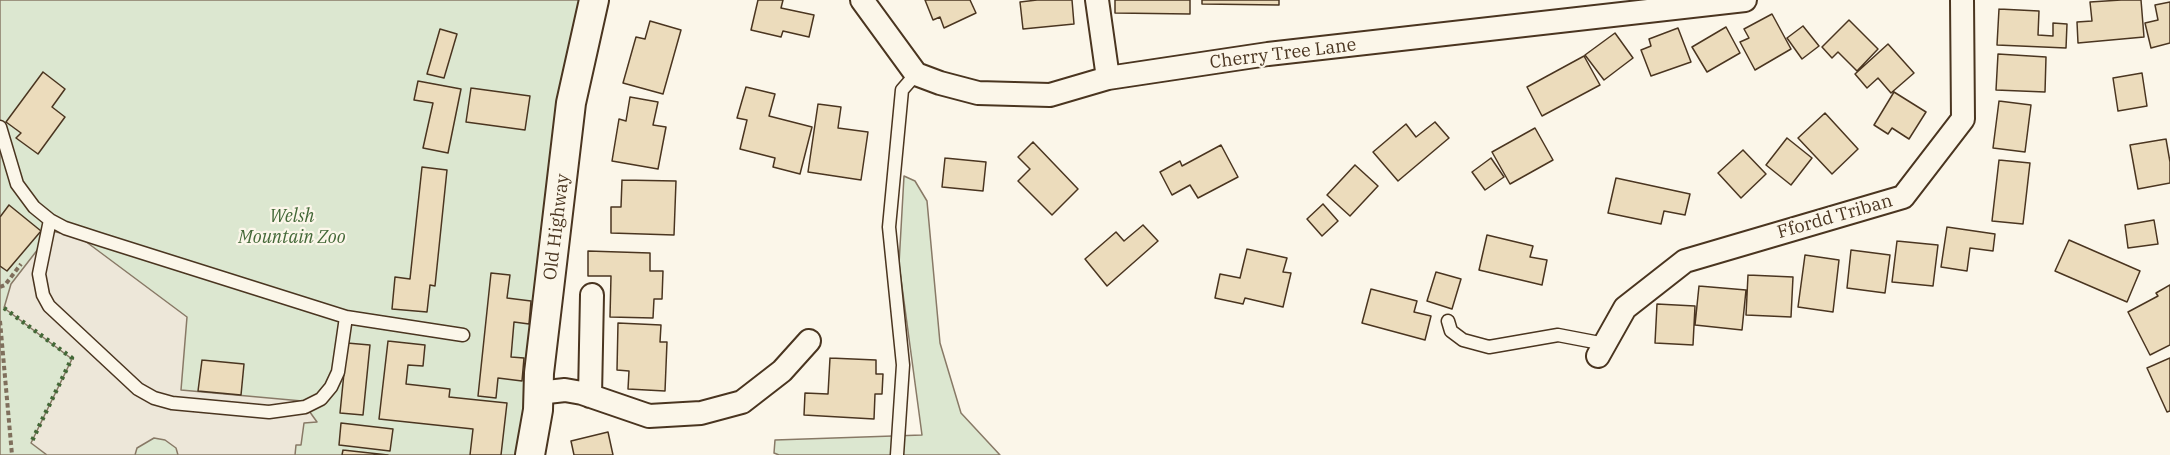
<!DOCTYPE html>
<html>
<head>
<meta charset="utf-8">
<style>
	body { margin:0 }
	canvas { display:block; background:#fbf6e9 }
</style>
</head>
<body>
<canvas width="2170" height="455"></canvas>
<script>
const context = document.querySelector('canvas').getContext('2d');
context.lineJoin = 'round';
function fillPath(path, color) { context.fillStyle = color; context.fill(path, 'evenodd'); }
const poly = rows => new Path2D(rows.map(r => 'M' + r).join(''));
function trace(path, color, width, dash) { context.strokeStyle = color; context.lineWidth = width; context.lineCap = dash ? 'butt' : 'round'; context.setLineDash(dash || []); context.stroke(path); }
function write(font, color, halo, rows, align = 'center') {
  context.font = font + ' "IBM Plex Serif",serif'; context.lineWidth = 4.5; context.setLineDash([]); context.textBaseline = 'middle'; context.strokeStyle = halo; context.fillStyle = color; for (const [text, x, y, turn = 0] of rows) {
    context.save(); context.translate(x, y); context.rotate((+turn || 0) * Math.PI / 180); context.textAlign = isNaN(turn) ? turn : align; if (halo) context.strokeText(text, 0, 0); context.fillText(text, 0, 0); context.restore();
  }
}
const green = poly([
	[0,0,583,0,524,455,0,455,0,0],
	[904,176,915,181,927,201,940,343,961,413,1000,455,779,455,774,453,775,440,922,435,899,264,904,176]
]);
const parking = poly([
	[52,231,81,238,187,317,181,390,302,401,317,422,304,423,301,445,296,445,295,455,178,455,176,448,165,440,154,438,137,448,135,455,47,455,31,443,72,359,4,308,11,284,52,231]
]);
const building = poly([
	[758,0,783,0,781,8,814,15,809,37,783,31,781,37,751,30,758,0],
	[925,0,970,0,976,13,944,28,940,17,933,20,925,0],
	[1037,0,1072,0,1074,24,1023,29,1020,2,1037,0],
	[1115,0,1190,0,1190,14,1115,13,1115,0],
	[1202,0,1279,0,1279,5,1202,4,1202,0],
	[2121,0,2141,0,2144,37,2078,43,2077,22,2092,21,2090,2,2121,0],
	[2170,2,2170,43,2151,48,2145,23,2158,20,2155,5,2170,2],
	[1999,9,2039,11,2038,35,2053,36,2053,23,2067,24,2066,48,1997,45,1999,9],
	[1772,14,1791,49,1755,70,1740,42,1749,38,1744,29,1772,14],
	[1849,20,1878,49,1857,71,1838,52,1832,58,1822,47,1849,20],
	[650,21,681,30,663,94,623,83,636,37,645,39,650,21],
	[1803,26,1819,46,1802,59,1787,38,1803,26],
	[1726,27,1740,53,1707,72,1692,47,1726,27],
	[1678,28,1691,62,1651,76,1641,50,1651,46,1649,39,1678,28],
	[440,29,457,34,444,78,427,74,440,29],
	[1615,33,1633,58,1604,80,1585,55,1615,33],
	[1888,44,1914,73,1891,93,1878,78,1867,88,1855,74,1888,44],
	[1998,54,2046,57,2045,92,1996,90,1998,54],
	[1584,56,1600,85,1542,116,1527,87,1584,56],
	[43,72,65,89,52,107,65,117,38,154,16,138,21,133,6,122,43,72],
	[2142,73,2147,106,2118,111,2113,78,2142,73],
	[418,81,461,89,448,153,423,148,433,103,414,100,418,81],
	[746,87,775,94,769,116,812,127,800,174,773,167,775,158,740,149,747,120,737,118,746,87],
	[471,88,530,96,525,130,466,122,471,88],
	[1894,92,1926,112,1909,139,1892,128,1888,134,1874,125,1894,92],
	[630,97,658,102,653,125,666,127,658,169,612,161,619,119,626,121,630,97],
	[1999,101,2031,105,2025,152,1993,148,1999,101],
	[818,104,841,107,838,128,868,132,861,180,808,172,818,104],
	[1825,113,1858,149,1832,174,1798,138,1825,113],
	[1435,122,1449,138,1398,181,1373,152,1406,124,1416,137,1435,122],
	[1535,128,1553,160,1510,184,1492,152,1535,128],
	[1787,138,1812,158,1791,185,1766,165,1787,138],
	[2166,139,2170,162,2170,183,2138,189,2130,145,2166,139],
	[1033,142,1078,189,1052,215,1018,181,1030,169,1018,157,1033,142],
	[1221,145,1238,177,1198,198,1190,185,1172,195,1160,172,1180,161,1182,166,1221,145],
	[1743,150,1766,174,1741,198,1718,173,1743,150],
	[945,158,986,162,983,191,942,187,945,158],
	[1491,158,1504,177,1485,190,1472,172,1491,158],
	[1999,160,2030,163,2023,224,1992,221,1999,160],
	[1355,165,1378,186,1350,216,1327,195,1355,165],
	[422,167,447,170,435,286,430,285,427,312,392,309,395,277,410,279,422,167],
	[1616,178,1690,194,1685,215,1664,211,1661,224,1608,213,1616,178],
	[622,180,676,181,674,235,611,233,611,207,621,207,622,180],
	[1323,204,1338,221,1322,236,1307,219,1323,204],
	[9,205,41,231,7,271,0,266,0,217,9,205],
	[2154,220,2158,244,2128,248,2125,225,2154,220],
	[1143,225,1158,241,1107,286,1085,259,1116,232,1124,241,1143,225],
	[1947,227,1995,234,1993,251,1970,248,1967,271,1941,267,1947,227],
	[1487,235,1533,246,1530,257,1547,260,1542,285,1479,270,1487,235],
	[2069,240,2140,271,2127,302,2055,271,2069,240],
	[1897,241,1938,245,1933,286,1892,282,1897,241],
	[1247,249,1287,258,1283,272,1291,273,1283,307,1245,298,1243,304,1215,298,1220,274,1240,278,1247,249],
	[1851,250,1890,255,1885,293,1847,288,1851,250],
	[588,251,650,253,650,271,663,271,662,299,654,299,653,318,610,317,611,276,588,276,588,251],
	[1805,255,1839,260,1833,312,1798,307,1805,255],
	[1436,272,1461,279,1452,309,1427,301,1436,272],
	[491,273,510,275,507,298,531,301,529,324,514,322,511,357,524,358,522,381,498,378,496,398,478,396,491,273],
	[1748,275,1793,277,1791,317,1746,315,1748,275],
	[2170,285,2170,345,2150,355,2128,312,2158,296,2156,293,2170,285],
	[1699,286,1746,290,1742,330,1695,325,1699,286],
	[1371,289,1417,301,1414,312,1431,316,1425,340,1362,323,1371,289],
	[1657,304,1695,306,1693,345,1655,343,1657,304],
	[618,323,661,325,660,342,667,342,665,391,628,389,629,371,617,370,618,323],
	[388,341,425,345,423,366,408,365,406,384,450,389,449,397,507,403,501,455,470,455,473,429,379,419,388,341],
	[347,343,370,345,363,415,340,413,347,343],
	[830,358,876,360,876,374,883,374,882,394,875,394,874,419,804,415,805,393,828,394,830,358],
	[2170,358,2170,411,2167,412,2147,368,2170,358],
	[202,360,244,364,241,395,198,391,202,360],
	[341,423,393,429,390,451,339,445,341,423],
	[608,432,613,455,574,455,571,441,608,432],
	[343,450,388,455,342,455,343,450]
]);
const path = poly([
	[0,287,5,285,21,264],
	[0,321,12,455]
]);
const service = poly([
	[0,127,17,184,34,207,50,220,39,274,43,295,49,306,138,389,154,398,172,403,269,412,305,407,321,399,331,387,338,372,346,317],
	[50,220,65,228,102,240,346,317,463,335],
	[1448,321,1451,331,1463,340,1489,347,1558,335,1605,344],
	[897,455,903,365,889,227,902,90,916,74]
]);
const minor = poly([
	[862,0,916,74,940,83,978,93,1050,95,1108,78,1268,54,1745,0],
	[1097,0,1108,78],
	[1598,356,1625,308,1685,261,1903,197,1963,119,1962,0],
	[538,393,565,390,582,393,649,416,701,413,742,402,782,371,809,341],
	[590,396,592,295]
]);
const tertiary = poly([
	[530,455,538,410,539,373,571,103,594,0]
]);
const hedge = poly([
	[4,308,72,358,31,443]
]);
const streetNames = [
	["Cherry Tree Lane",1283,54,-7],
	["Ffordd Triban",1835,217,-16],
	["Old Highway",557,227,-83]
];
const parkNames = [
	["Welsh",292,217],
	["Mountain Zoo",292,238]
];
fillPath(green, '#dce7d0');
trace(green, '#887966', 1.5);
fillPath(parking, '#ede7d9');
trace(parking, '#887966', 1.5);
fillPath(building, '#ecdcbc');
trace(building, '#4a3520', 1.5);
trace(service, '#4a3520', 15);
trace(minor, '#4a3520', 26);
trace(tertiary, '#4a3520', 32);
trace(path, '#7f6f5c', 4, [4.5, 3]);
trace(service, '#fbf6e9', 12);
trace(minor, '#fbf6e9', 22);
trace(tertiary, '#fbf6e9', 28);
trace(hedge, '#436837', 4.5, [3, 4.5]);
write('18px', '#4a3520', '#fbf6e9', streetNames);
write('italic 18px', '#436837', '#fbf6e9', parkNames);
</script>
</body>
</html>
